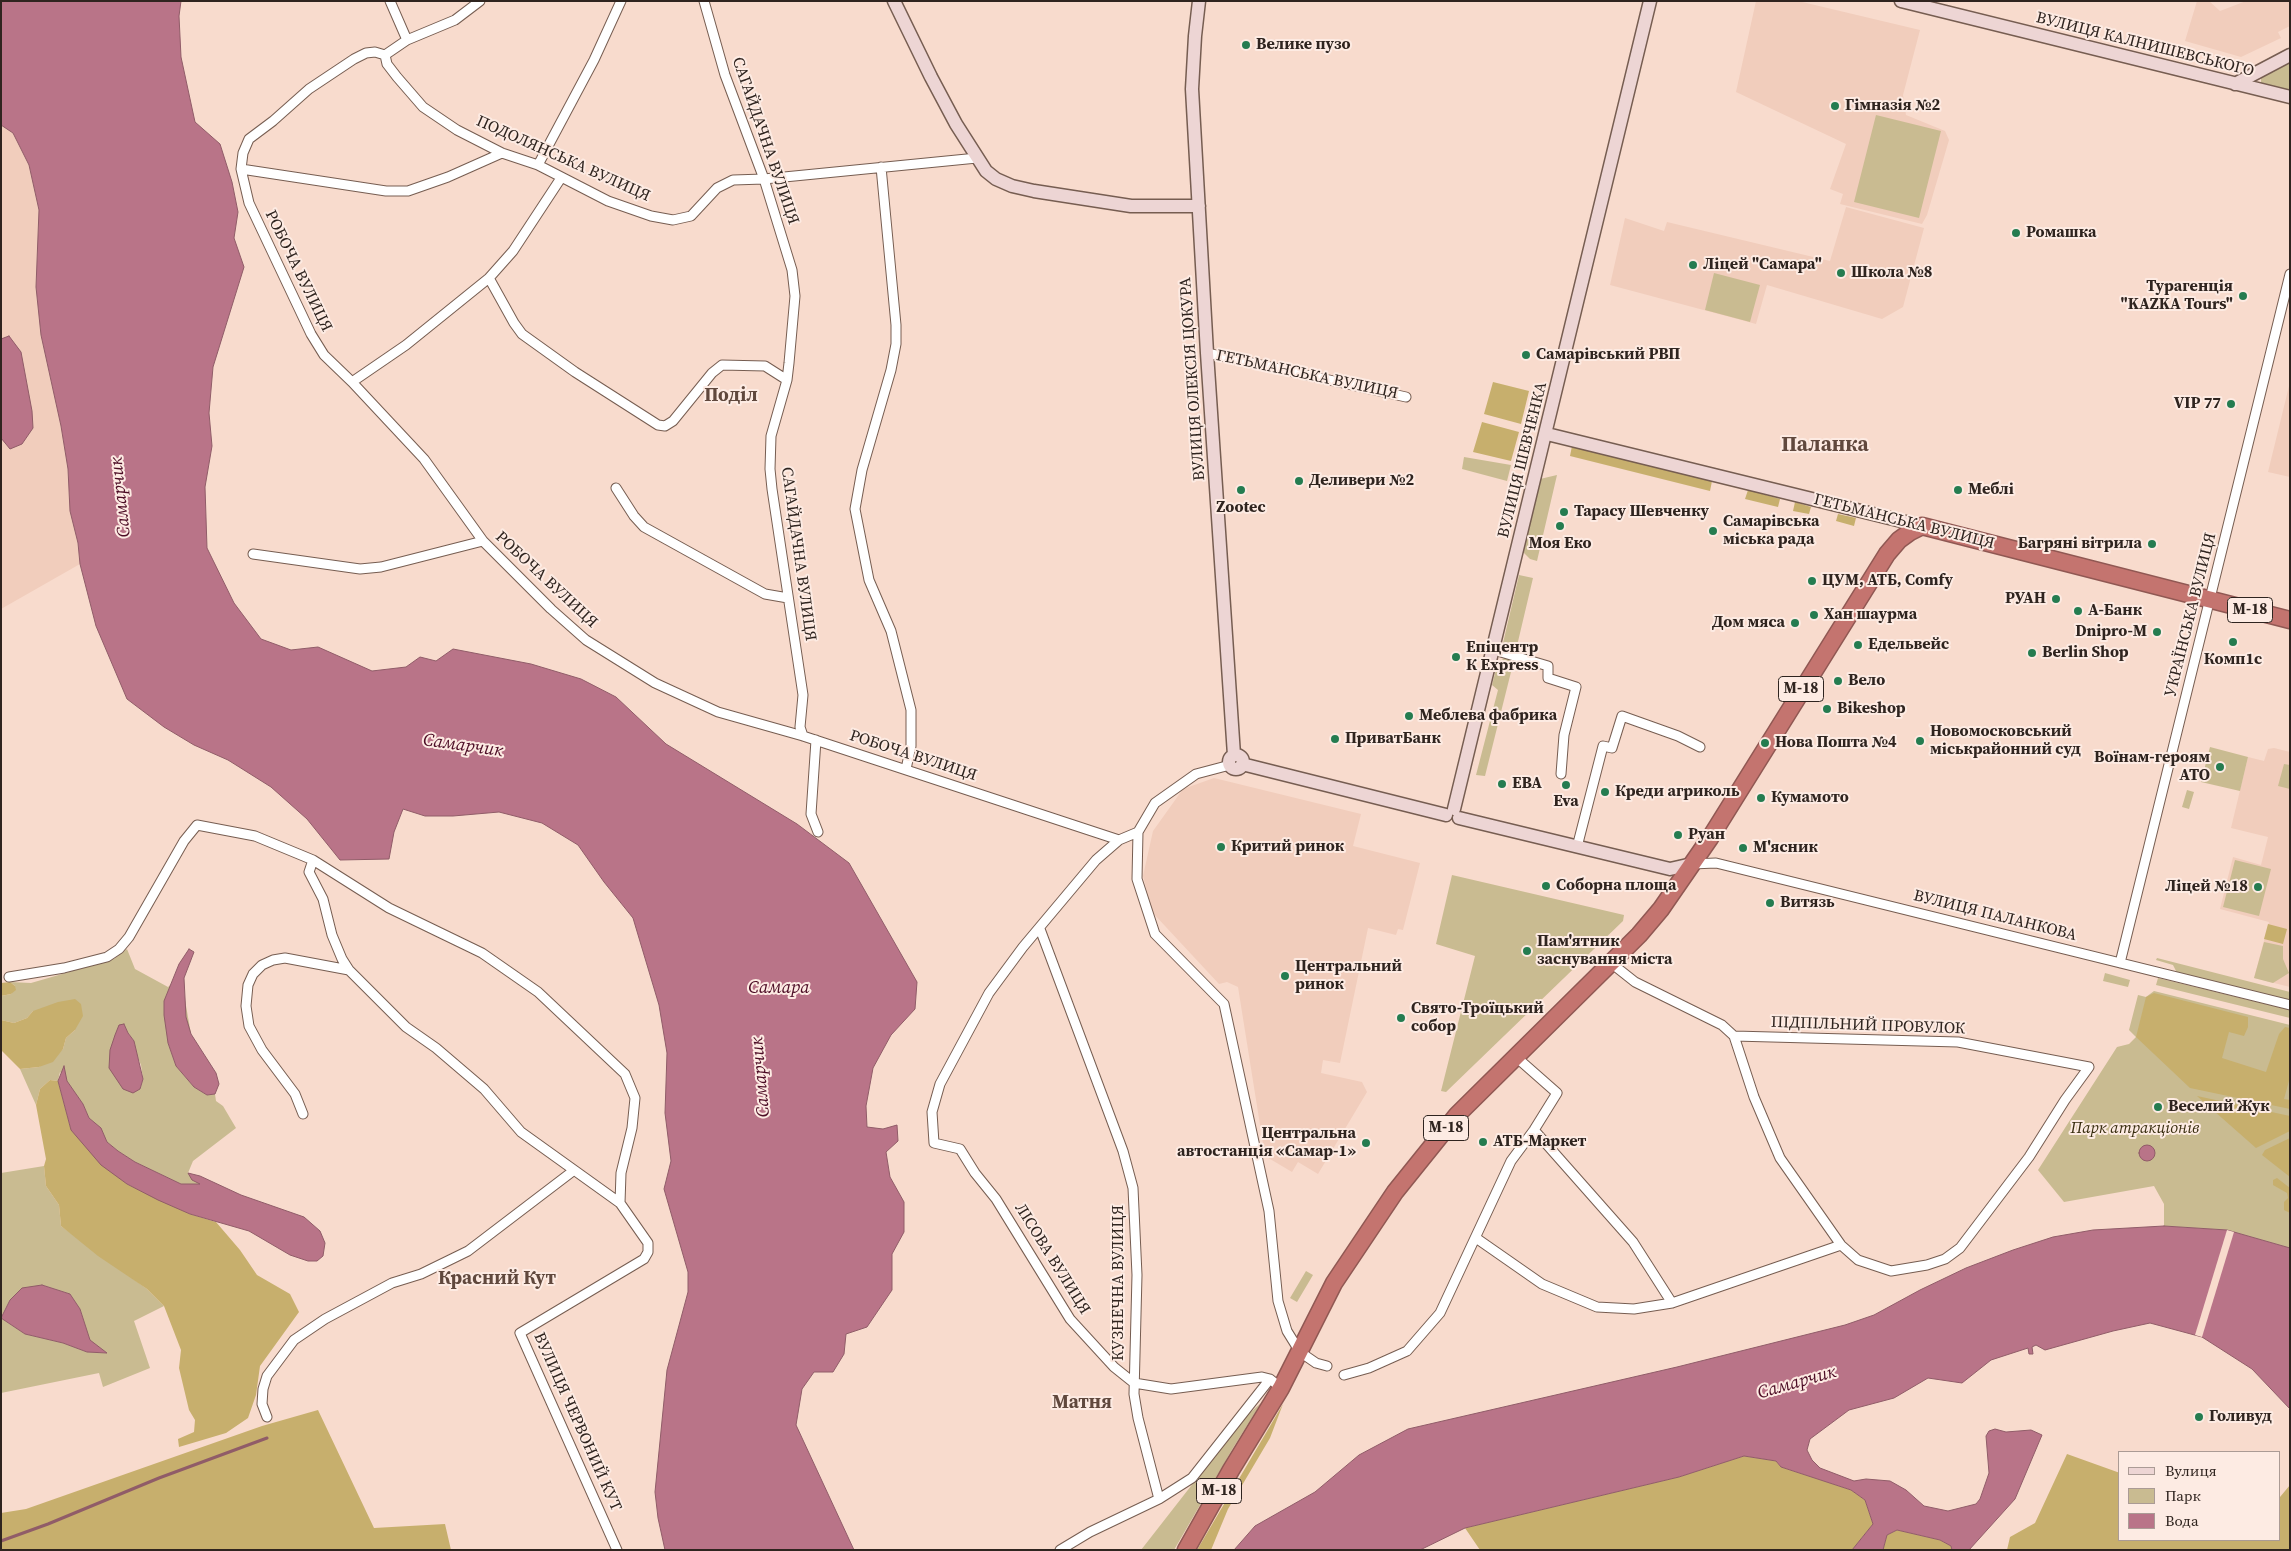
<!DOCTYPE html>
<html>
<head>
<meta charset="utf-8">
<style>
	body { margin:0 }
	#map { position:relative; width:2291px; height:1551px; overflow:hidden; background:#f8dbcd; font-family:"Source Serif 4",serif }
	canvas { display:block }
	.frame { position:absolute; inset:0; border:2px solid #2f241f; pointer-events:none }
	.legend { position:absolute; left:2118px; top:1451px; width:162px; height:90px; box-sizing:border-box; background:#fdebe3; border:1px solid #ab9b95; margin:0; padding:6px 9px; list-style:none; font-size:15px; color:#2f241f }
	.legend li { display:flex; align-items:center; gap:10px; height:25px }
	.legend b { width:25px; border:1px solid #ab9b95 }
</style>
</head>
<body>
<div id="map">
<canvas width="2291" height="1551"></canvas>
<div class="frame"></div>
<ul class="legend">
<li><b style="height:6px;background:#edd5d4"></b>Вулиця</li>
<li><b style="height:14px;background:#c9bb91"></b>Парк</li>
<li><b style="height:14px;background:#b97488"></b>Вода</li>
</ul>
</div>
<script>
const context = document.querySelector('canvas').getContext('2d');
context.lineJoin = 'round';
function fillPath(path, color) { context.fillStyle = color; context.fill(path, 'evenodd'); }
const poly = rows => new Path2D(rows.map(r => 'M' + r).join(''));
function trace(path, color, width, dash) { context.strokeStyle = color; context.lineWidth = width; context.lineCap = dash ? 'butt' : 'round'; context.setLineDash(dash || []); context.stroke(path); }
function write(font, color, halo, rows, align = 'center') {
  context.font = font + ' "Source Serif 4",serif'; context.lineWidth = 4; context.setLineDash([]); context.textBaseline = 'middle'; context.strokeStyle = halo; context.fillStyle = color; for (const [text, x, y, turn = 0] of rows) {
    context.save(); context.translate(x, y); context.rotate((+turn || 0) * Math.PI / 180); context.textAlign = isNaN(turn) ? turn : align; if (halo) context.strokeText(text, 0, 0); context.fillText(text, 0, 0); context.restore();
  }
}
const built = poly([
	[1756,1,1798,1,1920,30,1903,95,1906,115,1945,131,1949,140,1927,215,1922,224,1840,204,1843,194,1830,189,1846,144,1736,92],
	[2197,1,2209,1,2220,11,2246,1,2290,1,2290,26,2278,32,2281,38,2241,57,2185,41],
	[1,125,13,133,29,165,39,210,36,287,41,335,61,426,68,469,70,511,78,543,80,564,1,609],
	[1846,207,1924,228,1903,307,1882,319,1767,285,1756,324,1610,285,1625,218,1664,231,1667,222,1830,261],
	[2290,382,2290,477,2268,472],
	[2274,748,2290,752,2290,987,2254,978,2269,922,2220,909,2233,857,2261,865,2268,837,2231,828,2248,757,2264,761,2268,749],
	[1214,778,1361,814,1353,846,1420,863,1403,930,1398,929,1396,935,1368,928,1340,1063,1323,1060,1321,1073,1362,1082,1367,1092,1318,1174,1298,1162,1292,1172,1265,1156,1238,987,1227,982,1219,984,1152,912,1143,876,1153,831,1183,789]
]);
const green = poly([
	[2290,60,2290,92,2261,84,2261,76],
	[1876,115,1941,131,1919,218,1854,202],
	[1714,273,1760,285,1750,322,1705,310],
	[1464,457,1511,465,1507,481,1462,469],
	[1557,475,1537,561,1530,559,1522,551,1540,479],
	[1519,575,1533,578,1516,650,1513,652,1505,649,1503,643],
	[1505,658,1514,660,1485,776,1476,775,1498,690,1492,685,1498,662],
	[2210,747,2248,757,2240,791,2201,782],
	[2284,764,2290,765,2290,789,2278,786],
	[2187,790,2194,792,2189,809,2182,807],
	[2235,860,2271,869,2259,916,2223,907],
	[1452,875,1624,915,1623,921,1446,1092,1441,1091,1475,956,1436,944],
	[2264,942,2283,946,2283,959,2289,973,2273,983,2254,978],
	[127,949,135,969,168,987,176,980,185,1000,191,1034,168,1043,176,1066,194,1087,207,1095,215,1094,216,1101,223,1106,236,1128,193,1161,188,1173,202,1184,181,1184,135,1162,118,1151,107,1142,100,1128,89,1118,83,1104,60,1072,58,1081,50,1080,40,1089,36,1105,20,1069,39,1067,63,1049,66,1038,75,1030,33,1011,27,1018,14,1023,1,1020,1,996,11,994,15,986,10,982,31,983,114,959],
	[124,1024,128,1033,134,1041,136,1053,141,1065,143,1079,140,1089],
	[2157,958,2290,992,2290,1001,2177,973,2173,965,2156,960],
	[2105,973,2130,980,2128,987,2103,981],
	[2158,978,2290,1010,2290,1018,2156,985],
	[2154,991,2290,1025,2290,1248,2227,1230,2164,1226,2164,1204,2154,1186,2064,1202,2038,1170,2117,1047,2129,1044,2136,1037,2129,1030,2138,995,2146,997],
	[44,1166,46,1186,59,1205,61,1226,147,1289,164,1306,134,1321,150,1368,103,1387,99,1373,1,1393,1,1318,25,1334,63,1343,87,1352,107,1353,90,1341,80,1309,70,1294,42,1285,10,1300,1,1317,1,1173],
	[1306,1271,1313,1275,1297,1302,1290,1298],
	[1261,1403,1233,1448,1174,1550,1141,1550,1244,1418]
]);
const forest = poly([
	[1493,382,1529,391,1521,424,1484,414],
	[1482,422,1519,432,1511,461,1473,452],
	[1572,446,1712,481,1710,491,1570,456],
	[1748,490,1780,499,1778,507,1745,499],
	[1795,502,1811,507,1809,514,1793,511],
	[1838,514,1856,518,1854,526,1836,521],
	[2268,924,2287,929,2283,944,2264,939],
	[10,982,15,986,16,990,11,994,1,996,1,983],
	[2154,993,2248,1017,2248,1027,2244,1036,2229,1032,2222,1058,2266,1072,2279,1034,2285,1027,2290,1028,2290,1077,2284,1099,2290,1100,2290,1109,2190,1088,2136,1037,2146,997],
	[75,999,81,1004,83,1016,75,1030,66,1038,63,1049,53,1062,39,1067,20,1069,1,1050,1,1020,14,1023,27,1018,33,1011,58,1002],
	[50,1080,58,1081,71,1130,127,1184,190,1214,216,1222,240,1250,257,1275,290,1294,299,1312,260,1366,256,1395,248,1418,226,1433,179,1447,178,1439,194,1432,195,1420,189,1410,179,1368,181,1350,164,1306,147,1289,98,1256,61,1226,59,1205,46,1186,44,1166,46,1159,36,1105,40,1089],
	[2197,1096,2290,1116,2290,1131,2256,1148],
	[2290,1138,2290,1177,2262,1155,2265,1150],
	[2277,1178,2290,1188,2290,1213,2284,1210,2284,1202,2288,1198,2287,1193,2273,1185,2273,1180],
	[1283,1404,1270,1438,1228,1509,1211,1550,1197,1550],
	[318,1410,374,1528,445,1524,451,1550,1,1550,1,1513,26,1509,262,1426],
	[2067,1454,2120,1473,2120,1540,2280,1540,2280,1497,2290,1485,2290,1550,2007,1550,2010,1537,2035,1523],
	[1744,1456,1776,1461,1781,1467,1851,1490,1865,1500,1873,1524,1852,1550,1480,1550,1465,1528,1679,1477],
	[1897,1530,1940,1540,1951,1546,1952,1550,1883,1550,1887,1535]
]);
const water = poly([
	[1,1,181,1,179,16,181,57,195,122,220,144,232,182,238,212,234,238,244,267,213,367,209,413,212,446,205,487,207,548,234,603,261,639,291,650,318,647,372,671,406,667,420,657,436,661,453,649,531,664,581,679,616,697,666,744,797,824,849,863,917,982,915,1009,891,1035,873,1068,866,1106,867,1127,883,1129,897,1125,898,1141,886,1152,890,1177,904,1202,904,1232,892,1254,892,1290,867,1327,846,1334,844,1354,833,1372,814,1372,802,1389,796,1425,854,1550,665,1550,658,1518,655,1492,667,1370,688,1292,688,1272,664,1189,671,1161,665,1113,667,1053,659,1005,633,918,604,882,578,845,542,823,499,812,453,816,425,816,403,809,394,832,389,859,340,860,307,819,271,787,228,760,194,745,164,727,127,699,96,626,80,564,78,543,70,511,68,469,61,426,41,335,36,287,39,210,29,165,13,133,1,125,1,1],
	[9,336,21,352,32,411,33,428,22,444,10,449,1,438,1,339,9,336],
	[189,949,194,952,184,978,186,1017,191,1034,216,1073,219,1084,215,1094,207,1095,194,1087,176,1066,168,1043,164,1015,164,1001,179,964,189,949],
	[124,1024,128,1033,134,1041,143,1079,140,1089,133,1093,123,1089,109,1068,110,1050,115,1035,119,1025,124,1024],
	[64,1066,67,1081,83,1104,89,1118,101,1128,107,1142,118,1151,135,1162,181,1184,200,1184,192,1180,188,1173,200,1176,241,1195,304,1217,320,1231,325,1243,323,1256,317,1261,308,1261,290,1255,249,1231,190,1214,158,1200,127,1184,101,1165,71,1130,58,1081,64,1066],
	'2139 1153a8 8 0 1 1 16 0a8 8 0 1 1-16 0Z',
	[2164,1226,2227,1230,2290,1248,2290,1409,2252,1369,2202,1337,2150,1323,2113,1331,2045,1350,2036,1345,2032,1347,2033,1354,2029,1354,2028,1348,1991,1360,1962,1383,1928,1378,1894,1398,1849,1410,1810,1439,1807,1450,1812,1460,1820,1468,1854,1481,1866,1479,1890,1481,1906,1490,1924,1506,1948,1511,1976,1504,1980,1499,1989,1473,1986,1436,1989,1431,1995,1429,2006,1432,2031,1430,2042,1435,2015,1499,1969,1550,1952,1550,1951,1546,1940,1540,1897,1530,1887,1535,1883,1550,1852,1550,1873,1524,1865,1500,1851,1490,1781,1467,1776,1461,1744,1456,1679,1477,1465,1528,1420,1550,1234,1550,1255,1526,1315,1492,1359,1455,1408,1429,1677,1367,1845,1325,1874,1315,1920,1290,1966,1268,2013,1250,2053,1237,2093,1230,2164,1226],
	[42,1285,70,1294,80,1309,90,1340,107,1353,87,1352,63,1343,25,1334,1,1318,10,1300,22,1288,42,1285]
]);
const pier = poly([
	[2227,1230,2234,1232,2202,1337,2195,1335]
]);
const stream = poly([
	[1,1541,48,1524,159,1478,267,1438]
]);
const street = poly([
	[390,1,407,40],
	[704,1,725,75,764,179,792,270,795,296,789,363,787,380,771,436,770,469,772,489,803,695,800,727,803,736],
	[385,55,375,52,366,53,354,59,309,89,273,121,249,139,243,153,241,169,249,203,311,334,324,355,352,382,424,459,483,541,551,609,586,640,655,683,718,712,803,736,1119,840],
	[385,55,387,64,397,77,423,107,457,130,502,153,538,165,608,201,651,216,673,220,691,216,717,188,733,180,764,179,977,158],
	[385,55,407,40,455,20,480,1],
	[538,165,594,60,621,1],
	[881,167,896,325,896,344,891,370,862,470,855,509,869,580,891,631,911,710,911,746,906,769],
	[241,169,386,191,408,191,448,177,502,153],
	[489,278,514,323,522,334,575,372,658,425,665,426,673,421,712,373,722,365,765,366,787,380],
	[1207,353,1406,397],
	[352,382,406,345,489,278,513,251,561,178],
	[616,488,634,516,644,527,765,594,788,598],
	[253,554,360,569,381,567,483,541],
	[1494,650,1548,666,1548,678,1576,687,1564,735,1561,774],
	[816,740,811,814,818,832],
	[1230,765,1196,774,1155,803,1138,832,1137,879,1155,934,1224,1004,1269,1211,1278,1301,1287,1331,1300,1352,1316,1363,1327,1366],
	[1138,832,1119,840,1096,860,1023,947,989,993,940,1084,932,1112,934,1143,960,1149,975,1173,996,1199,1070,1319,1114,1367,1134,1383,1171,1389,1262,1377,1270,1379,1281,1388],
	[1577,847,1603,746,1612,748,1622,716,1678,736,1700,747],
	[313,860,309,872,323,899,332,935,342,959,349,970,406,1027,436,1048,484,1089,521,1132,620,1203,648,1243,648,1252,644,1259,520,1333,617,1550],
	[1692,864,1716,863,2290,1005],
	[1040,929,1123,1151,1133,1188,1137,1275,1134,1394,1138,1418,1159,1499],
	[1611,963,1635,982,1722,1025,1734,1036,1754,1097,1780,1158,1841,1245,1858,1260,1891,1271,1927,1265,1945,1259,1960,1248,2029,1157,2065,1100,2089,1067,1958,1042,1734,1036],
	[2120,963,2290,274],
	[9,977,64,968,107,957,119,949,129,937,184,841,197,825,255,836,313,860,389,908,482,953,538,992,625,1074,635,1098,632,1128,621,1173,620,1203],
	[303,1114,295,1094,262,1050,249,1026,246,1006,248,985,253,974,262,965,273,960,285,958,349,970],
	[1534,1130,1633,1242,1672,1303],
	[1476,1238,1542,1284,1597,1307,1634,1309,1672,1303,1841,1245],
	[1344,1375,1369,1368,1407,1351,1440,1313,1511,1161,1534,1130,1557,1093,1515,1056],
	[267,1417,262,1404,263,1389,267,1376,294,1340,325,1319,392,1283,421,1274,468,1251,573,1171],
	[1060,1550,1090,1532,1159,1499,1192,1478,1270,1379]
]);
const secondary = poly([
	[894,1,931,77,956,124,986,171,996,179,1012,186,1034,191,1131,206,1199,206],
	[1199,1,1195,36,1192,89,1207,353,1234,755],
	[1901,1,2290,97],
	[2235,84,2290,55],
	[1547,434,1922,526],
	'1229 762a7 7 0 1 1 14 0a7 7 0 1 1-14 0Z',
	[1242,764,1446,815],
	[1454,809,1650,1],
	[1459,818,1670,869,1692,864]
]);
const highway = poly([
	[1186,1550,1231,1470,1281,1388,1334,1283,1395,1192,1457,1115,1639,935,1661,909,1710,838,1887,554,1899,540,1910,532,1922,526,2290,620]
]);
const markers = [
	[1246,45,5,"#257c50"],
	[1835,106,5,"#257c50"],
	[2016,233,5,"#257c50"],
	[1693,265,5,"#257c50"],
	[1841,273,5,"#257c50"],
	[2243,296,5,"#257c50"],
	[1526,355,5,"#257c50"],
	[2231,404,5,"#257c50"],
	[1299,481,5,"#257c50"],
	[1241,490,5,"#257c50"],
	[1958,490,5,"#257c50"],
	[1564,512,5,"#257c50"],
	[1560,526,5,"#257c50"],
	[1713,531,5,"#257c50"],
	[2152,544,5,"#257c50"],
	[1812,581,5,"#257c50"],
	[2056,599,5,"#257c50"],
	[2078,611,5,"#257c50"],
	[1814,615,5,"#257c50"],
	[1795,623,5,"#257c50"],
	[2157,632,5,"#257c50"],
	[2233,642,5,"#257c50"],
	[1858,645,5,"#257c50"],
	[2032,653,5,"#257c50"],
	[1456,657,5,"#257c50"],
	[1838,681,5,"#257c50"],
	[1827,709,5,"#257c50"],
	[1409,716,5,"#257c50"],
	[1335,739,5,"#257c50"],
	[1920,741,5,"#257c50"],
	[1765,743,5,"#257c50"],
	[2220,767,5,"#257c50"],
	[1502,784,5,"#257c50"],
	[1566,785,5,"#257c50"],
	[1605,792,5,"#257c50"],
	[1761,798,5,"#257c50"],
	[1678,835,5,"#257c50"],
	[1221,847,5,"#257c50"],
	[1743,848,5,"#257c50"],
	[1546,886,5,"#257c50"],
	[2258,887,5,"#257c50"],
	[1770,903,5,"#257c50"],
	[1527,951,5,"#257c50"],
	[1285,976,5,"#257c50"],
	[1401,1018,5,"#257c50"],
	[2158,1107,5,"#257c50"],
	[1483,1142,5,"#257c50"],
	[1366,1143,5,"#257c50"],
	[2199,1417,5,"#257c50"]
];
const shields = [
	[2250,610,45],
	[1801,689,45],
	[1446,1128,45],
	[1219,1491,45]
];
const shieldNames = [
	["М-18",2250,610],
	["М-18",1801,689],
	["М-18",1446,1128],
	["М-18",1219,1491]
];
const poiNames = [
	["Велике пузо",1256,45],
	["Гімназія №2",1845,106],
	["Ромашка",2026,233],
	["Ліцей \"Самара\"",1703,265],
	["Школа №8",1851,273],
	["Турагенція",2233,287,"right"],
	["\"KAZKA Tours\"",2233,305,"right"],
	["Самарівський РВП",1536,355],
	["VIP 77",2221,404,"right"],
	["Деливери №2",1309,481],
	["Меблі",1968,490],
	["Zootec",1241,508,"center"],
	["Тарасу Шевченку",1574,512],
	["Самарівська",1723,522],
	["міська рада",1723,540],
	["Моя Еко",1560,544,"center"],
	["Багряні вітрила",2142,544,"right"],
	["ЦУМ, АТБ, Comfy",1822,581],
	["РУАН",2046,599,"right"],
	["А-Банк",2088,611],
	["Хан шаурма",1824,615],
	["Дом мяса",1785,623,"right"],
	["Dnipro-M",2147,632,"right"],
	["Едельвейс",1868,645],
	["Епіцентр",1466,648],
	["К Express",1466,666],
	["Berlin Shop",2042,653],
	["Комп1с",2233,660,"center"],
	["Вело",1848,681],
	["Bikeshop",1837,709],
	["Меблева фабрика",1419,716],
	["Новомосковський",1930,732],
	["міськрайонний суд",1930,750],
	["ПриватБанк",1345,739],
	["Нова Пошта №4",1775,743],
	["Воїнам-героям",2210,758,"right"],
	["АТО",2210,776,"right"],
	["ЕВА",1512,784],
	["Креди агриколь",1615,792],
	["Кумамото",1771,798],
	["Eva",1566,802,"center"],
	["Руан",1688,835],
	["Критий ринок",1231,847],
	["М'ясник",1753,848],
	["Соборна площа",1556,886],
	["Ліцей №18",2248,887,"right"],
	["Витязь",1780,903],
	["Пам'ятник",1537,942],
	["заснування міста",1537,960],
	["Центральний",1295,967],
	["ринок",1295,985],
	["Свято-Троїцький",1411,1009],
	["собор",1411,1027],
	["Веселий Жук",2168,1107],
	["Центральна",1356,1134,"right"],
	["автостанція «Самар-1»",1356,1152,"right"],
	["АТБ-Маркет",1493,1142],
	["Голивуд",2209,1417]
];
const streetNames = [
	["ВУЛИЦЯ КАЛНИШЕВСЬКОГО",2145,45,14],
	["САГАЙДАЧНА ВУЛИЦЯ",765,141,71],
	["ПОДОЛЯНСЬКА ВУЛИЦЯ",563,159,24],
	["РОБОЧА ВУЛИЦЯ",298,271,64],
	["ГЕТЬМАНСЬКА ВУЛИЦЯ",1307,375,12],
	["ВУЛИЦЯ ОЛЕКСІЯ ЦОКУРА",1193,379,-94],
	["ВУЛИЦЯ ШЕВЧЕНКА",1523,460,-76],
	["ГЕТЬМАНСЬКА ВУЛИЦЯ",1904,522,14],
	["САГАЙДАЧНА ВУЛИЦЯ",798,554,82],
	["РОБОЧА ВУЛИЦЯ",546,580,43],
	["УКРАЇНСЬКА ВУЛИЦЯ",2191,615,-76],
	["РОБОЧА ВУЛИЦЯ",913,756,18],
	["ВУЛИЦЯ ПАЛАНКОВА",1995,916,14],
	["ПІДПІЛЬНИЙ ПРОВУЛОК",1868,1026,2],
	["ЛІСОВА ВУЛИЦЯ",1052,1259,58],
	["КУЗНЕЧНА ВУЛИЦЯ",1119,1283,-90],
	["ВУЛИЦЯ ЧЕРВОНИЙ КУТ",577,1422,66]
];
const parkNames = [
	["Парк атракціонів",2135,1129]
];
const waterNames = [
	["Самарчик",121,497,-96],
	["Самарчик",463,746,8],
	["Самара",779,988],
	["Самарчик",761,1077,-95],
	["Самарчик",1797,1383,-16]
];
const quarterNames = [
	["Поділ",731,396],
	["Красний Кут",497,1279],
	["Матня",1082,1403]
];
const districtNames = [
	["Паланка",1825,446]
];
fillPath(built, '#f1cdbc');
fillPath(green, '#c9bb91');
fillPath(forest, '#c7af6d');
fillPath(water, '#b97488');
trace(water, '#905c68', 1);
fillPath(pier, '#f8dbcd');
trace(stream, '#905c68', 3);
trace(street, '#765d51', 11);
trace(secondary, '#765d51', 15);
trace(highway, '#905853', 19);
trace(street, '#fff', 9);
trace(secondary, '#edd5d4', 12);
trace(highway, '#c4746f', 16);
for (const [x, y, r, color] of markers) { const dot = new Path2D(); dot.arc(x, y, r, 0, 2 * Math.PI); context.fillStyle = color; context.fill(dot); trace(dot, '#fdebe3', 2); }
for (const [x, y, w] of shields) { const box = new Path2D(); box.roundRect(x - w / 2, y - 12.5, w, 25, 4); context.fillStyle = '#fdebe3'; context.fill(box); trace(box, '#2f241f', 1); }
write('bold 15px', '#2f241f', null, shieldNames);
write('bold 16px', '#2f241f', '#fdebe3', poiNames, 'left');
write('16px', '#2f241f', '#fdebe3', streetNames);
write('italic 16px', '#372c0e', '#fdebe3', parkNames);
write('italic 18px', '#4c0c25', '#fdebe3', waterNames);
write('bold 19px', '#60483d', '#fdebe3', quarterNames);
write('bold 21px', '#60483d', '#fdebe3', districtNames);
</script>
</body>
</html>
